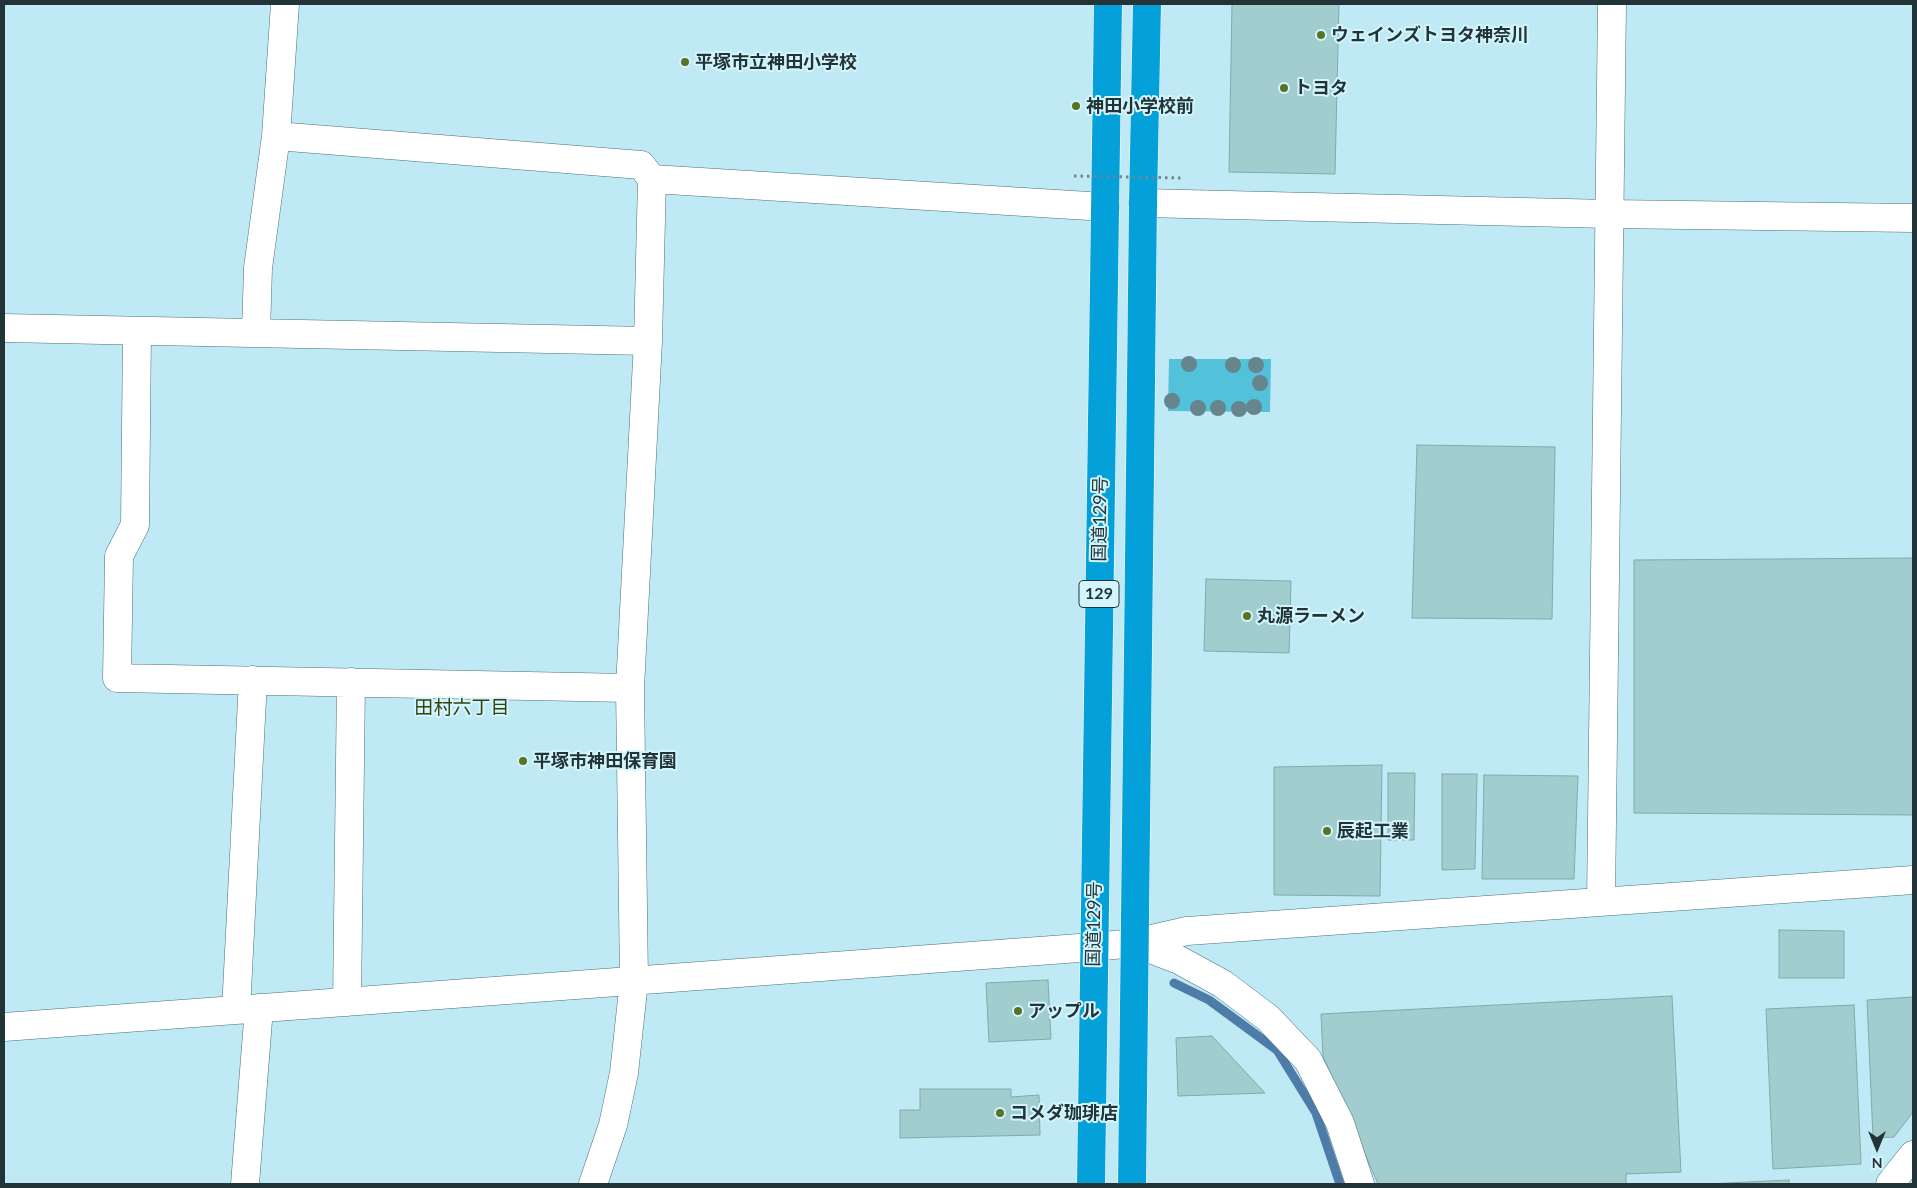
<!DOCTYPE html>
<html>
<head>
<meta charset="utf-8">
<style>
	body { margin:0 }
	#map { position:relative; width:1917px; height:1188px; overflow:hidden; background:#bfe9f4; font-family:Lato,sans-serif }
	canvas { display:block }
	.frame { position:absolute; inset:0; border:5px solid #233438; pointer-events:none }
	.north { position:absolute; left:1852px; top:1123px; width:50px; height:50px; -webkit-text-stroke:4px #d3f5fd; paint-order:stroke; rotate:180deg; font-size:14px; font-weight:700; line-height:20px; text-align:center; color:#233438 }
	.north::after { content:''; display:block; margin:auto; width:18px; height:22px; background:#233438; clip-path:polygon(50% 0,100% 100%,50% 72%,0 100%) }
</style>
</head>
<body>
<div id="map">
<canvas width="1917" height="1188"></canvas>
<div class="frame"></div>
<div class="north">N</div>
</div>
<script>
const context = document.querySelector('canvas').getContext('2d');
context.lineJoin = 'round';
function fillPath(path, color) { context.fillStyle = color; context.fill(path, 'evenodd'); }
const poly = rows => new Path2D(rows.map(r => 'M' + r).join(''));
function trace(path, color, width, dash) { context.strokeStyle = color; context.lineWidth = width; context.lineCap = dash ? 'butt' : 'round'; context.setLineDash(dash || []); context.stroke(path); }
function write(font, color, halo, rows, align = 'center') {
  context.font = font + ' Lato,"Noto Sans JP",sans-serif'; context.lineWidth = 4; context.setLineDash([]); context.textBaseline = 'middle'; context.strokeStyle = halo; context.fillStyle = color; for (const [text, x, y, turn = 0] of rows) {
    context.save(); context.translate(x, y); context.rotate((+turn || 0) * Math.PI / 180); context.textAlign = isNaN(turn) ? turn : align; if (halo) context.strokeText(text, 0, 0); context.fillText(text, 0, 0); context.restore();
  }
}
const green = poly([
	[1169,359,1271,359,1270,412,1168,411]
]);
const stream = poly([
	[1174,983,1209,1000,1277,1050,1316,1113,1340,1184]
]);
const building = poly([
	[1232,4,1339,4,1335,174,1229,172,1232,4],
	[1417,445,1555,447,1552,619,1412,618,1417,445],
	[1913,558,1913,815,1634,813,1634,560,1913,558],
	[1206,579,1291,581,1289,653,1204,651,1206,579],
	[1382,765,1380,896,1274,895,1274,767,1382,765],
	[1388,773,1415,773,1414,840,1388,840,1388,773],
	[1442,774,1477,774,1475,869,1442,870,1442,774],
	[1484,775,1578,776,1574,879,1482,879,1484,775],
	[1779,930,1844,931,1844,978,1779,978,1779,930],
	[1048,980,1051,1039,989,1042,986,983,1048,980],
	[1672,996,1681,1172,1626,1174,1626,1184,1378,1184,1323,1056,1321,1014,1672,996],
	[1913,997,1913,1112,1894,1137,1873,1138,1867,1000,1913,997],
	[1854,1005,1861,1164,1773,1169,1766,1009,1854,1005],
	[1212,1036,1265,1093,1178,1096,1176,1038,1212,1036],
	[920,1089,1011,1089,1011,1097,1039,1095,1040,1135,900,1138,900,1110,920,1110,920,1089],
	[1789,1180,1789,1184,1706,1184,1789,1180]
]);
const minor = poly([
	[276,136,641,165,652,179],
	[1143,203,1609,214,1913,218],
	[4,328,648,341],
	[137,331,135,525,119,556,117,678,630,688],
	[256,333,258,268,276,136,285,4],
	[1601,901,1612,4],
	[1135,943,1179,960,1223,984,1268,1018,1308,1060,1340,1123,1360,1184],
	[347,1002,351,682],
	[236,1010,253,680],
	[4,1027,1093,947,1135,943,1187,931,1913,880],
	[245,1184,259,1008],
	[593,1184,613,1125,624,1073,634,981,630,688,648,341,652,179,1105,207],
	[1890,1184,1913,1155]
]);
const highway = poly([
	[1091,1184,1108,4],
	[1132,1184,1143,203,1147,4]
]);
const pathBridge = poly([
	[1074,176,1184,178]
]);
const trees = [
	[1189,364],
	[1233,365],
	[1256,365],
	[1260,383],
	[1172,401],
	[1254,407],
	[1198,408],
	[1218,408],
	[1239,409]
];
const markers = [
	[1321,35,5,"#5a7224"],
	[685,62,5,"#5a7224"],
	[1284,88,5,"#5a7224"],
	[1076,106,5,"#5a7224"],
	[1247,616,5,"#5a7224"],
	[523,761,5,"#5a7224"],
	[1327,831,5,"#5a7224"],
	[1018,1011,5,"#5a7224"],
	[1000,1113,5,"#5a7224"]
];
const shields = [
	[1099,594,40]
];
const shieldNames = [
	["129",1099,594]
];
const poiNames = [
	["ウェインズトヨタ神奈川",1331,35],
	["平塚市立神田小学校",695,62],
	["トヨタ",1294,88],
	["神田小学校前",1086,106],
	["丸源ラーメン",1257,616],
	["平塚市神田保育園",533,761],
	["辰起工業",1337,831],
	["アップル",1028,1011],
	["コメダ珈琲店",1010,1113]
];
const streetNames = [
	["国道129号",1100,519,-89],
	["国道129号",1094,924,-89]
];
const neighbourhoodNames = [
	["田村六丁目",462,708]
];
fillPath(green, '#52c1da');
trace(stream, '#4e7ca9', 9);
fillPath(building, '#a2cdce');
trace(building, '#80aaaa', 1);
trace(minor, '#4a7079', 29);
trace(highway, '#fff', 29);
trace(minor, '#fff', 28);
trace(highway, '#04a0d9', 28);
trace(pathBridge, '#6c8890', 3, [2.5, 4]);
context.fillStyle = '#67858d';
for (const [x, y] of trees) { context.beginPath(); context.arc(x, y, 8, 0, 2 * Math.PI); context.fill(); }
for (const [x, y, r, color] of markers) { const dot = new Path2D(); dot.arc(x, y, r, 0, 2 * Math.PI); context.fillStyle = color; context.fill(dot); trace(dot, '#d3f5fd', 2); }
for (const [x, y, w] of shields) { const box = new Path2D(); box.roundRect(x - w / 2, y - 13.5, w, 27, 4); context.fillStyle = '#d3f5fd'; context.fill(box); trace(box, '#233438', 1); }
write('bold 16px', '#233438', null, shieldNames);
write('bold 18px', '#233438', '#d3f5fd', poiNames, 'left');
write('18px', '#233438', '#d3f5fd', streetNames);
write('19px', '#314109', '#d3f5fd', neighbourhoodNames);
</script>
</body>
</html>
